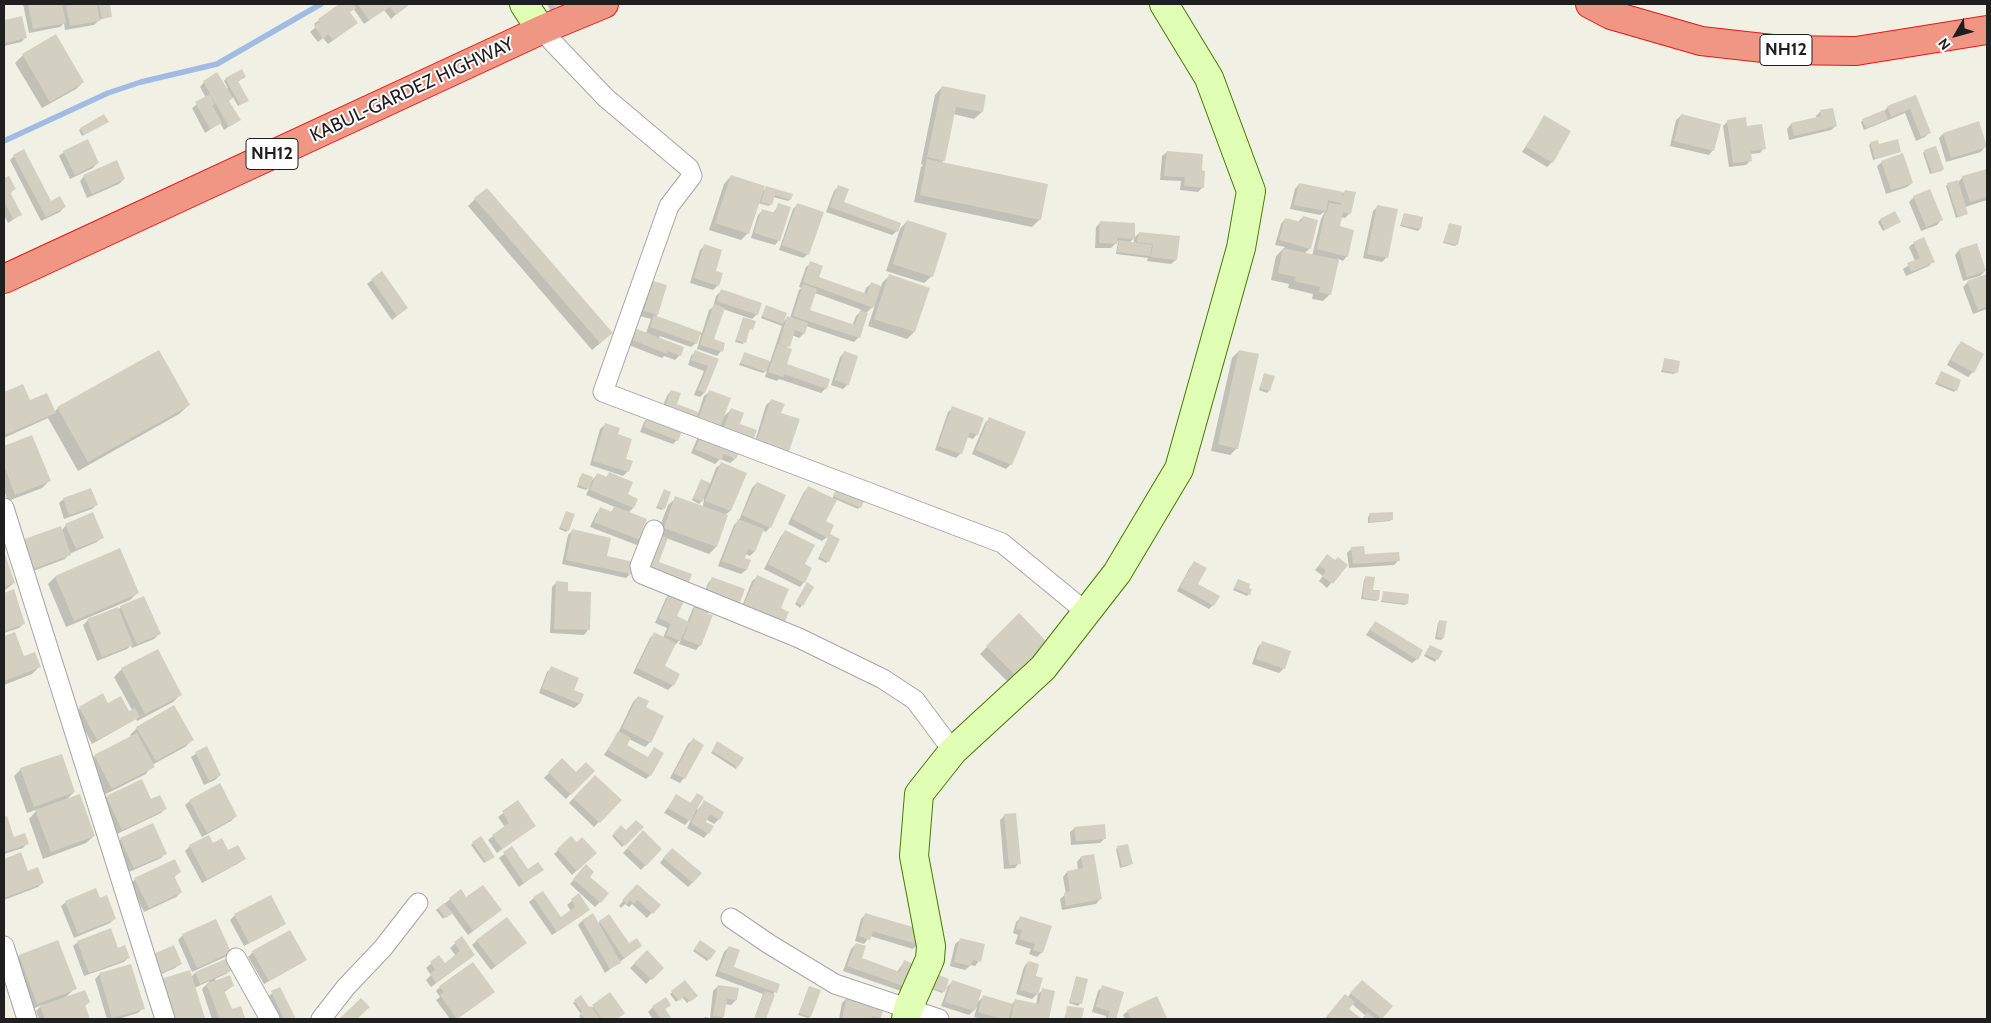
<!DOCTYPE html>
<html>
<head>
<meta charset="utf-8">
<style>
	body { margin:0 }
	#map { position:relative; width:1991px; height:1023px; overflow:hidden; background:#f0f1e4; font-family:Cabin,sans-serif }
	canvas { display:block }
	.frame { position:absolute; inset:0; border:5px solid #1f1f1f; pointer-events:none }
	.north { position:absolute; left:1931px; top:10px; width:50px; height:50px; -webkit-text-stroke:4px #fff; paint-order:stroke; rotate:232deg; font-size:14px; font-weight:700; line-height:20px; text-align:center; color:#1f1f1f }
	.north::after { content:''; display:block; margin:auto; width:18px; height:22px; background:#1f1f1f; clip-path:polygon(50% 0,100% 100%,50% 72%,0 100%) }
</style>
</head>
<body>
<div id="map">
<canvas width="1991" height="1023"></canvas>
<div class="frame"></div>
<div class="north">N</div>
</div>
<script>
const context = document.querySelector('canvas').getContext('2d');
context.lineJoin = 'round';
function fillPath(path, color) { context.fillStyle = color; context.fill(path, 'evenodd'); }
const poly = rows => new Path2D(rows.map(r => 'M' + r).join(''));
function trace(path, color, width, dash) { context.strokeStyle = color; context.lineWidth = width; context.lineCap = dash ? 'butt' : 'round'; context.setLineDash(dash || []); context.stroke(path); }
function write(font, color, halo, rows, align = 'center') {
  context.font = font + ' Cabin,sans-serif'; context.lineWidth = 4; context.setLineDash([]); context.textBaseline = 'middle'; context.strokeStyle = halo; context.fillStyle = color; for (const [text, x, y, turn = 0] of rows) {
    context.save(); context.translate(x, y); context.rotate((+turn || 0) * Math.PI / 180); context.textAlign = isNaN(turn) ? turn : align; if (halo) context.strokeText(text, 0, 0); context.fillText(text, 0, 0); context.restore();
  }
}
const shadow = poly([
	[23,4,109,4,111,16,99,20,94,25,65,30,64,23,60,27,29,33],
	[341,4,405,4,406,5,391,19,384,10,364,24,353,8,349,12,357,23,352,27,328,44,323,38,318,42,310,32,316,27,314,24],
	[547,4,579,4,553,16],
	[21,18,26,37,21,42,4,46,4,22],
	[56,36,83,82,76,89,42,108,15,63,23,55],
	[245,77,237,82,245,102,238,106,233,97,228,101,239,119,224,130,220,123,205,133,192,108,206,98,200,87,204,82,226,89,228,88,224,81,226,79],
	[942,87,982,112,974,119,953,114,944,160,941,163,1040,219,1032,227,914,202,921,167,923,165,921,164,935,95],
	[1916,97,1930,132,1925,137,1916,141,1905,113,1864,130,1861,122,1863,120,1884,111,1888,107],
	[1832,109,1836,126,1831,130,1789,140,1787,129,1791,124,1816,118,1816,116,1820,112],
	[1681,116,1713,150,1709,155,1670,146,1676,120],
	[1545,117,1552,162,1547,167,1522,152],
	[1728,121,1746,127,1764,148,1760,153,1750,154,1751,160,1746,165,1729,167,1723,126],
	[105,123,82,136,79,130,81,129],
	[1943,134,1985,147,1981,152,1946,162,1939,138],
	[1871,143,1878,146,1900,152,1873,160,1869,145],
	[1925,151,1943,169,1941,171,1930,174,1923,153],
	[64,152,97,163,93,168,70,179,59,156],
	[1167,152,1201,172,1203,187,1198,192,1180,190,1181,181,1160,180,1162,156],
	[14,156,50,202,64,207,60,212,41,221,10,160],
	[1882,162,1912,183,1907,187,1886,194,1877,166],
	[1987,170,1987,200,1965,207,1967,214,1956,218,1946,186,1948,184,1957,183,1963,177],
	[84,176,124,179,119,184,87,198,80,181],
	[731,176,761,193,767,187,790,199,788,201,773,197,769,206,758,203,748,233,741,240,709,230,724,184],
	[8,177,14,189,10,194,20,215,8,223,4,215,4,179],
	[1299,184,1343,193,1345,191,1350,213,1345,218,1340,217,1338,227,1347,256,1343,261,1338,259,1330,294,1323,301,1312,299,1313,294,1288,288,1289,284,1271,280,1276,256,1285,247,1275,245,1281,224,1285,219,1298,222,1303,217,1310,248,1304,254,1312,256,1321,219,1325,211,1320,215,1290,209,1295,189],
	[838,187,843,203,897,231,892,235,826,212,834,191],
	[1914,197,1941,220,1937,225,1921,231,1909,202],
	[475,199,604,340,592,350,468,206],
	[798,204,808,254,803,258,779,250,793,209],
	[779,205,779,240,775,245,751,238,758,215,763,210,773,213],
	[1378,206,1387,257,1382,262,1363,258,1373,211],
	[1404,214,1420,229,1418,231,1400,226],
	[1880,220,1899,222,1883,231,1878,222],
	[907,221,932,276,924,283,886,271,900,229],
	[1101,222,1134,238,1129,243,1134,243,1134,238,1139,233,1176,260,1171,264,1147,261,1148,258,1116,254,1118,241,1111,248,1095,248,1096,227],
	[1449,225,1457,244,1455,246,1443,243],
	[1914,243,1933,261,1929,266,1906,276,1903,269,1915,261,1909,247],
	[705,245,718,285,713,290,690,283,700,250],
	[1976,245,1985,271,1980,276,1963,281,1955,255,1959,250],
	[811,263,817,278,864,294,866,288,871,284,881,287,882,283,889,276,914,332,907,339,868,326,875,305,867,312,859,337,854,342,806,326,804,333,799,338,792,335,786,349,785,365,826,388,821,393,779,379,777,381,765,377,767,370,763,373,739,365,745,353,770,362,782,326,761,318,765,309,767,307,782,323,788,317,790,318,799,290,802,288,799,287,806,267],
	[815,293,862,310,856,316,852,326,808,311],
	[381,273,407,308,392,320,367,284],
	[1987,276,1987,309,1973,314,1963,287,1968,282],
	[653,282,666,286,656,317,702,333,709,310,713,307,716,296,721,291,757,314,752,319,723,309,713,340,721,351,717,356,697,349,701,335,699,334,696,343,691,347,660,336,659,338,680,355,675,360,664,356,662,358,626,344,630,334,646,333,651,319,640,316,649,287],
	[743,319,752,329,748,330,743,344,735,342],
	[1961,343,1973,372,1968,377,1947,365,1957,347],
	[696,351,717,360,704,393,700,397,694,395,704,371,688,365,691,356],
	[1239,351,1237,448,1230,455,1211,451,1232,358],
	[845,352,848,384,843,389,831,385,840,357],
	[1665,360,1676,372,1674,374,1661,372],
	[1941,373,1956,390,1954,392,1935,384],
	[1264,374,1269,391,1267,393,1259,390],
	[23,386,29,402,54,412,58,408,189,405,179,414,78,471,48,418,4,438,4,394],
	[671,391,675,405,698,414,704,396,709,392,722,418,731,410,743,414,719,435,722,426,714,434,693,427,697,417,693,421,662,408,667,396],
	[771,401,780,414,753,448,766,405],
	[953,408,977,434,973,439,967,437,961,453,956,458,935,450,948,412],
	[649,417,677,440,673,444,640,432,644,422],
	[990,418,1011,464,1006,469,972,454,985,423],
	[605,425,617,435,628,471,623,476,590,465,600,429],
	[702,434,735,459,730,463,720,459,715,464,691,453,697,439],
	[31,437,49,481,42,488,8,501,4,491,4,448],
	[721,464,745,473,730,511,725,515,716,547,709,554,666,538,642,574,668,505,676,498,703,507,704,498,699,504,692,500,700,482,702,480,710,484,716,468],
	[609,474,627,495,637,499,633,508,628,513,641,529,642,547,590,527,596,514,600,509,610,513,615,507,586,495,590,486,586,490,577,487,580,477,582,475,590,482,597,475,605,478],
	[757,483,770,527,766,532,762,530,754,552,750,556,745,554,743,559,749,561,746,570,741,574,718,566,734,525,739,520,752,488],
	[809,487,832,499,837,488,860,507,858,509,835,499,825,521,827,537,822,541,788,524,804,492],
	[664,490,664,508,662,510,656,508],
	[64,499,96,505,92,509,64,519,59,503],
	[566,512,568,530,566,532,559,529],
	[1370,515,1392,519,1390,521,1368,523,1368,517],
	[66,525,102,537,97,542,69,554,65,559,28,573],
	[573,530,606,557,630,574,626,578,562,564,568,535],
	[786,531,803,565,804,582,800,587,764,569,781,536],
	[828,538,828,561,826,563,818,559],
	[1352,548,1363,555,1399,560,1394,565,1349,568,1347,553],
	[4,555,14,583,4,591],
	[1323,561,1346,565,1327,588,1319,581,1323,576,1315,570],
	[1195,563,1196,585,1213,605,1209,609,1177,591,1190,567],
	[55,577,137,593,130,600,66,627,48,584],
	[757,577,788,590,739,614,752,581],
	[713,578,744,590,703,597,708,583],
	[1366,578,1378,599,1376,601,1361,599,1364,580],
	[1238,580,1249,594,1247,596,1233,590],
	[556,583,567,592,588,630,584,635,550,633,552,587],
	[805,586,813,587,800,608,795,604],
	[13,591,24,623,19,628,4,633,4,594],
	[1384,592,1407,603,1405,605,1381,602],
	[670,593,676,617,687,623,693,608,698,603,700,645,696,650,679,644,681,639,675,645,663,667,673,685,668,690,633,673,650,638,654,634,663,638,667,628,655,623,666,598],
	[121,607,159,634,154,639,132,648,131,645,127,649,97,661,83,625,91,617,92,619,118,610],
	[1019,615,1049,645,1010,684,980,654],
	[1440,621,1443,638,1441,640,1435,639,1438,623],
	[1375,622,1417,659,1412,663,1366,635],
	[15,634,23,657,39,667,32,674,4,685,4,638],
	[1262,643,1284,668,1279,673,1252,664,1258,647],
	[1428,648,1441,652,1435,662,1424,656],
	[157,651,180,695,173,702,137,721,136,719,92,744,75,712,80,708,108,705,128,713,132,710,114,677,122,669],
	[552,668,572,691,583,695,579,704,574,708,539,693,547,672],
	[638,697,645,708,650,742,645,747,629,739,626,745,647,758,655,748,650,775,646,779,604,755,618,733,633,702],
	[137,728,192,740,185,747,152,765,146,774,104,795,88,763,95,756,132,737,130,735],
	[693,740,684,778,680,783,670,778,688,744],
	[716,745,737,767,736,769,711,753],
	[206,747,220,775,215,780,204,785,191,757],
	[562,760,576,774,593,771,566,799,544,778],
	[21,769,74,792,65,801,94,836,86,843,43,859,29,819,38,809,27,813,14,776],
	[595,776,620,800,594,827,569,803],
	[697,794,697,810,705,802,719,819,714,824,706,819,704,822,708,833,704,838,687,828,693,816,685,825,664,813,676,796,690,804],
	[106,797,151,801,165,809,161,813,117,834,102,801],
	[190,801,236,816,231,821,202,837,185,805],
	[518,802,529,830,497,853,488,840,505,827,498,817],
	[1005,815,1019,863,1015,868,1004,869,1000,820],
	[7,818,13,838,27,843,23,848,4,854,4,819],
	[621,827,626,832,642,827,622,847,612,836],
	[1075,828,1105,838,1100,843,1071,845,1070,832],
	[643,832,661,849,641,870,623,853],
	[571,838,576,844,595,853,572,875,554,854],
	[121,839,166,853,161,858,129,872,117,844],
	[473,843,492,858,484,863,471,845],
	[212,845,244,859,239,863,202,883,185,851,190,846],
	[1118,847,1132,863,1130,865,1120,868,1116,849],
	[512,848,528,871,542,870,519,887,499,858],
	[21,854,28,873,43,882,38,887,4,900,4,860],
	[667,854,693,882,688,887,660,863],
	[1081,857,1100,899,1096,904,1062,910,1060,899,1066,894,1063,877,1067,872,1078,870,1077,862],
	[582,871,589,877,600,902,595,907,570,884],
	[180,872,174,877,181,892,176,897,144,912,131,884,135,879],
	[632,890,659,905,647,918,632,904,629,907,625,904,621,908,619,906],
	[461,891,466,899,496,914,468,935,451,912,443,919,436,910],
	[579,895,584,914,552,935,529,902,534,898,560,919,571,911,567,905],
	[99,899,115,918,110,923,74,938,61,906,66,902],
	[235,915,284,923,279,928,244,946,230,920],
	[865,915,918,944,913,949,870,936,864,944,855,941,861,919],
	[609,916,629,945,641,946,605,973,578,925,583,920,597,924],
	[1021,918,1042,952,1037,957,1029,954,1031,949,1015,944,1018,935,1013,933,1016,922],
	[216,920,230,952,225,957,192,972,178,940,183,935],
	[461,938,469,959,431,987,426,980,431,975,426,968,439,957,444,965,456,956,450,948],
	[477,940,525,943,491,970,472,945],
	[960,940,979,961,975,966,971,965,965,970,950,966,955,944],
	[78,942,118,949,128,958,124,962,84,976,73,946],
	[699,943,715,951,707,961,693,951],
	[856,944,860,959,897,972,904,962,905,987,901,991,843,971,851,949],
	[729,947,733,967,778,985,773,995,765,1019,754,1019,763,994,715,976,724,952],
	[253,952,305,960,300,964,264,984,248,957],
	[647,952,662,968,646,984,630,968],
	[19,956,75,988,65,998,89,1002,84,1007,89,1019,39,1019,36,1011,42,1005,30,1010,12,963],
	[149,960,180,964,175,968,157,976],
	[1028,962,1034,977,1037,994,1032,999,1016,994,1024,967],
	[130,965,143,1008,138,1013,118,1019,107,1019,95,979,99,975],
	[231,970,226,974,215,979,216,981,233,986,224,992,231,1011,244,1018,242,1019,212,1019,202,989,210,981,194,988,204,1018,202,1019,168,1019,191,977,195,973],
	[1076,977,1080,1004,1078,1006,1069,1003],
	[934,978,944,990,953,981,976,1004,984,996,1011,1005,1016,1000,1036,1005,1038,994,1043,990,1054,992,1048,1019,983,1019,974,1017,977,1007,969,1015,941,1006,948,987,942,993,931,989],
	[685,982,696,996,687,1003,682,997,676,1002,670,994],
	[718,986,737,989,736,1000,731,1005,725,1004,723,1017,721,1019,703,1019,705,1017,710,1018,713,991],
	[1357,986,1391,1007,1380,1019,1362,1019,1366,1016,1352,1004,1348,1009,1360,1019,1325,1019,1340,1000,1347,998],
	[440,987,489,996,457,1019,450,1019,436,1000,440,997,436,991],
	[809,987,810,1017,808,1018,798,1015],
	[1103,987,1123,993,1115,1019,1106,1019,1106,1016,1092,1012,1098,991],
	[280,988,294,1019,277,1019,267,997],
	[609,994,624,1013,617,1019,581,1019,579,1016,581,1014,573,1003,580,997,590,1009],
	[847,998,880,1017,878,1019,839,1019,842,1003],
	[670,1005,664,1010,670,1019,653,1019,648,1012,653,1007],
	[1068,1007,1082,1009,1081,1019,1064,1019],
	[1128,1011,1165,1018,1163,1019,1125,1019,1123,1015]
]);
const stream = poly([
	[4,141,108,93,141,82,217,64,321,4]
]);
const building = poly([
	[28,4,62,4,66,23,33,29],
	[66,4,97,4,100,21,70,26],
	[99,4,110,4,112,17,102,19],
	[339,4,353,4,356,8,350,12,358,23,333,40,328,34,323,39,314,26,320,22,318,19],
	[358,4,407,4,408,6,396,15,390,7,369,20],
	[553,4,576,4,558,13],
	[22,16,27,38,4,43,4,20],
	[56,34,84,82,50,102,22,54],
	[242,69,246,77,238,81,249,101,240,105,225,78],
	[217,72,233,98,229,101,241,120,229,127,203,81],
	[942,86,986,95,983,112,956,107,945,161,927,157],
	[210,94,215,104,212,105,222,123,210,129,195,102],
	[1916,95,1931,133,1921,137,1910,109,1891,117,1887,106],
	[1833,108,1837,126,1794,136,1791,123,1821,116,1820,110],
	[1884,110,1888,119,1866,128,1862,119],
	[104,114,109,122,84,135,80,128],
	[1681,114,1721,124,1714,151,1674,141],
	[1544,115,1571,131,1553,163,1526,147],
	[1746,117,1747,126,1762,124,1766,149,1751,151,1752,161,1733,163,1727,120],
	[1979,121,1987,147,1951,158,1943,133],
	[88,139,99,163,75,175,63,151],
	[1898,139,1901,152,1875,159,1870,142,1878,140,1879,144],
	[1936,146,1944,169,1932,173,1924,150],
	[24,149,51,201,60,196,66,207,46,217,13,155],
	[1167,151,1203,154,1202,170,1205,171,1204,188,1184,186,1185,177,1164,176],
	[1903,153,1913,183,1891,190,1881,161],
	[927,159,1048,184,1041,220,920,195],
	[117,160,125,179,92,194,83,175],
	[1987,169,1987,197,1970,202,1962,176],
	[731,175,765,186,749,234,715,223],
	[9,176,16,189,10,192,22,215,13,219,4,201,4,178],
	[1958,180,1968,214,1958,217,1947,183],
	[1299,183,1343,192,1342,199,1345,190,1356,192,1351,214,1343,212,1340,226,1354,230,1348,257,1317,249,1325,213,1327,213,1329,203,1341,205,1341,203,1328,200,1326,211,1294,205],
	[838,185,849,189,844,202,901,223,898,232,830,207],
	[766,186,793,194,791,200,775,195,772,205,761,202],
	[487,188,613,333,600,343,474,198],
	[1930,189,1943,220,1926,227,1913,196],
	[778,203,791,207,780,241,754,233,762,209,775,213],
	[797,203,824,212,809,255,782,245],
	[1377,205,1398,209,1388,258,1367,254],
	[1895,211,1901,222,1885,230,1880,219],
	[1404,213,1423,217,1421,229,1401,225],
	[1303,216,1318,220,1311,249,1279,240,1285,218,1301,222],
	[907,220,947,233,933,277,893,264],
	[1100,221,1135,223,1135,239,1117,238,1117,244,1099,243],
	[1449,223,1462,226,1458,245,1444,242],
	[1139,232,1180,236,1177,260,1151,257,1153,244,1137,242],
	[1924,237,1935,262,1911,272,1907,263,1920,258,1913,242],
	[1119,240,1152,245,1150,256,1117,252],
	[1977,243,1986,271,1967,277,1959,249],
	[704,244,722,250,716,271,723,273,719,286,694,278],
	[1283,248,1339,260,1331,295,1319,292,1320,287,1295,281,1296,277,1278,273],
	[810,261,823,266,819,277,867,294,871,282,881,286,874,308,803,282],
	[382,271,408,308,397,316,371,279],
	[889,274,930,288,915,332,874,319],
	[1987,274,1987,307,1978,310,1967,281],
	[653,281,667,285,658,315,644,311],
	[803,284,817,289,810,310,855,325,860,310,868,313,860,338,793,316],
	[721,289,762,303,758,315,717,301],
	[714,304,725,308,714,339,725,343,723,352,700,345],
	[766,305,787,313,783,324,762,316],
	[654,315,701,332,697,344,650,327],
	[787,316,808,323,805,334,795,330,790,347,779,344],
	[743,317,756,321,753,330,750,328,746,343,736,340],
	[634,328,684,347,681,356,668,351,667,354,630,339],
	[1961,341,1984,354,1974,373,1951,360],
	[778,344,792,349,787,364,830,379,827,389,784,374,783,377,768,372],
	[159,350,190,405,88,462,57,407],
	[695,350,719,359,705,393,698,390,708,366,691,360],
	[1239,350,1259,354,1238,449,1218,444],
	[844,351,858,356,849,385,835,380],
	[744,352,770,361,766,372,741,363],
	[1664,358,1680,361,1678,373,1662,370],
	[1941,371,1961,380,1957,391,1936,382],
	[1264,373,1275,376,1270,391,1260,388],
	[23,384,30,400,47,393,56,413,4,435,4,392],
	[671,390,681,393,677,404,698,412,695,421,664,410],
	[709,390,731,398,719,430,697,422],
	[771,399,785,404,781,413,800,419,788,454,756,443],
	[952,406,984,418,978,435,970,432,962,454,938,446],
	[731,408,744,413,740,424,757,430,753,441,723,430],
	[649,416,683,429,678,441,644,427],
	[989,417,1026,432,1012,465,976,450],
	[605,423,620,428,618,434,632,439,626,459,633,461,629,472,593,461],
	[702,433,740,450,736,459,724,454,721,460,695,449],
	[32,435,51,481,15,495,4,466,4,446],
	[721,462,747,473,731,511,705,501],
	[609,472,633,482,628,494,638,499,634,508,590,490,597,473,607,477],
	[582,473,593,477,589,489,578,485],
	[701,479,710,483,702,502,693,498],
	[757,482,786,495,771,528,742,515],
	[838,484,866,496,861,508,833,496],
	[808,486,837,500,826,521,834,525,830,534,840,539,829,562,819,557,828,538,792,519],
	[91,488,98,505,69,515,63,498],
	[664,489,671,492,665,509,657,506],
	[675,496,728,515,717,547,664,528],
	[614,506,647,519,643,528,652,532,648,543,594,522,600,507,612,512],
	[566,511,575,514,569,531,560,527],
	[93,512,104,538,76,549,65,524],
	[1393,512,1393,520,1370,522,1369,513],
	[738,519,764,529,755,552,748,549,745,558,751,560,747,570,722,561],
	[61,526,71,555,33,569,22,540],
	[572,529,611,538,607,556,634,562,631,574,566,560],
	[785,530,815,545,805,564,812,568,805,583,768,564],
	[658,535,668,538,659,562,692,574,688,585,646,569],
	[1364,546,1365,554,1399,552,1400,561,1353,564,1351,547],
	[120,548,139,593,74,621,55,576],
	[4,552,15,583,4,587],
	[1327,554,1335,560,1338,557,1348,565,1333,584,1322,576,1326,571,1319,565],
	[1194,561,1207,568,1198,584,1220,596,1214,606,1180,587],
	[757,575,789,589,781,608,789,612,783,626,742,609],
	[1365,576,1375,577,1373,590,1380,590,1379,600,1363,598],
	[712,577,745,589,739,605,706,592],
	[1238,579,1250,584,1249,588,1252,589,1250,595,1234,588],
	[556,581,568,582,568,591,591,592,590,630,554,629],
	[807,582,814,587,803,606,796,602],
	[14,589,25,624,4,631,4,593],
	[1383,591,1409,594,1408,604,1382,601],
	[670,592,685,599,677,616,689,622,680,641,666,635,671,624,659,618],
	[144,596,161,634,137,644,120,606],
	[697,602,710,606,708,614,713,615,701,646,683,639],
	[118,607,133,645,102,657,87,619],
	[1019,613,1050,645,1018,678,986,646],
	[1439,620,1447,621,1444,638,1437,637],
	[1375,621,1423,650,1418,660,1370,630],
	[15,632,24,656,35,652,41,667,4,681,4,636],
	[654,632,676,643,665,666,680,674,674,686,637,668],
	[1262,641,1291,651,1285,669,1256,659],
	[1430,645,1443,651,1438,660,1425,654],
	[158,649,182,695,145,714,121,668],
	[551,666,579,678,574,690,584,694,580,704,542,688],
	[103,693,108,703,121,696,129,711,135,708,140,717,97,740,79,707],
	[638,696,649,701,646,707,664,716,651,743,622,728],
	[174,705,194,740,156,761,136,727],
	[618,731,631,738,627,745,648,757,654,747,664,753,651,776,608,750],
	[137,733,155,767,112,789,94,755],
	[693,738,704,745,685,779,674,773],
	[717,741,744,758,738,767,712,751],
	[207,746,221,775,209,781,195,752],
	[62,754,75,792,34,807,20,768],
	[562,758,576,772,586,762,595,771,571,795,548,772],
	[595,775,622,800,600,823,573,798],
	[142,779,151,799,160,795,167,809,122,830,106,796],
	[220,783,237,816,207,833,189,800],
	[697,793,704,797,690,821,668,808,676,794,691,803],
	[80,794,95,836,51,852,35,810],
	[518,800,536,826,502,849,492,835,509,823,502,811],
	[704,800,724,812,720,820,710,814,706,822,714,826,709,834,691,823],
	[1016,813,1021,864,1009,865,1004,814],
	[7,816,14,837,25,833,29,844,4,852,4,817],
	[636,820,644,827,625,846,613,834,621,825,626,830],
	[153,823,167,854,134,868,120,838],
	[1105,824,1106,839,1076,841,1074,827],
	[643,830,662,849,646,866,627,848],
	[209,835,213,843,222,838,228,850,238,845,246,859,207,879,189,845],
	[481,836,495,857,486,862,472,842],
	[571,836,577,842,582,837,597,853,577,871,557,849],
	[1128,844,1133,864,1122,866,1117,846],
	[512,846,528,869,538,862,544,870,524,883,503,852],
	[672,848,702,873,693,883,663,858],
	[21,852,28,871,38,867,44,883,4,898,4,859],
	[1094,854,1102,899,1066,906,1064,893,1070,891,1067,871,1083,868,1081,856],
	[175,859,181,872,174,876,182,892,149,908,134,878],
	[586,864,594,872,590,877,609,893,601,903,573,879],
	[637,884,661,905,653,914,637,900,634,904,630,900,627,904,622,900],
	[483,885,502,910,473,931,449,898,461,889,466,897],
	[96,888,100,898,107,895,116,919,78,934,65,901],
	[543,891,561,917,575,907,571,899,579,893,590,910,557,932,533,897],
	[271,895,286,924,249,943,234,914],
	[444,903,453,913,446,918,438,908],
	[593,913,621,963,610,969,582,920],
	[865,913,923,930,919,945,873,931,870,940,859,936],
	[609,914,629,943,637,938,642,946,624,958,599,921],
	[1020,916,1052,926,1043,953,1033,950,1035,944,1019,939,1022,930,1016,929],
	[507,917,527,943,496,966,476,940],
	[216,919,231,952,197,968,182,934],
	[111,928,118,948,125,945,130,958,89,973,77,941],
	[290,930,307,960,269,981,252,951],
	[462,936,475,955,436,983,430,974,435,970,430,962,439,955,445,963,460,951,454,942],
	[960,938,985,944,981,962,973,960,971,966,954,962],
	[58,940,77,989,37,1004,19,955],
	[700,940,716,951,710,960,694,949],
	[856,943,866,946,862,958,900,972,904,960,914,964,906,987,847,966],
	[174,945,182,964,161,973,153,954],
	[729,946,740,950,734,967,780,984,777,993,719,971],
	[647,950,664,968,652,980,634,963],
	[228,958,233,970,200,984,195,972],
	[1028,961,1039,964,1036,976,1043,978,1038,995,1020,990],
	[473,962,495,992,457,1019,440,995,444,992,439,986],
	[131,964,145,1009,112,1018,99,973],
	[190,970,205,1018,174,1019,161,979],
	[936,974,949,979,945,992,932,988],
	[230,975,234,986,224,990,232,1009,241,1006,245,1018,242,1019,220,1019,206,984],
	[1076,976,1088,979,1082,1004,1070,1002],
	[685,980,698,996,690,1002,685,996,679,1001,671,991],
	[952,980,982,990,975,1011,945,1002],
	[1362,980,1393,1006,1382,1019,1350,993],
	[718,985,739,988,737,1000,727,999,724,1017,713,1016],
	[1102,985,1124,992,1116,1019,1108,1019,1110,1011,1096,1007],
	[809,986,821,990,811,1017,799,1013],
	[280,987,296,1019,284,1019,271,991],
	[1042,988,1055,991,1049,1019,1011,1018,1015,999,1039,1004],
	[85,990,90,1002,85,1005,90,1019,45,1019,40,1006],
	[765,991,775,995,766,1019,754,1019],
	[610,992,625,1013,617,1019,602,1019,592,1005],
	[1345,994,1355,1002,1349,1009,1362,1019,1367,1012,1375,1019,1331,1019,1327,1016],
	[581,995,589,1007,591,1006,600,1019,585,1019,580,1013,582,1012,574,1000],
	[983,995,1013,1004,1008,1019,1002,1019,978,1012],
	[1157,996,1167,1018,1131,1019,1127,1010],
	[666,997,671,1005,665,1009,672,1019,661,1019,652,1006],
	[847,997,884,1005,881,1018,872,1016,871,1019,842,1019],
	[361,998,370,1007,357,1019,339,1019],
	[1067,1006,1084,1008,1082,1019,1065,1018]
]);
const street = poly([
	[541,30,606,98,689,168,692,176,669,206,603,392,1002,543,1086,612],
	[4,508,165,1019],
	[654,530,640,566,642,574,799,638,883,679,915,700,953,751],
	[731,918,769,944,835,984,939,1019],
	[4,946,27,1019],
	[236,958,270,1019],
	[321,1019,346,987,383,948,418,903]
]);
const secondary = poly([
	[524,4,541,30],
	[906,1019,908,1009,930,959,931,946,914,856,919,794,953,751,1043,668,1117,573,1179,469,1241,248,1251,191,1209,78,1164,4]
]);
const highway = poly([
	[1590,4,1611,15,1701,41,1781,50,1856,51,1987,30],
	[4,279,541,30,604,4]
]);
const shields = [
	[1786,50,52],
	[272,154,52]
];
const shieldNames = [
	["NH12",1786,50],
	["NH12",272,154]
];
const streetNames = [
	["KABUL-GARDEZ HIGHWAY",412,90,-25]
];
fillPath(shadow, '#0003');
trace(stream, '#a1bce2', 5.5);
fillPath(building, '#d4d0c1');
trace(street, '#a6a6a6', 21);
trace(secondary, '#437c00', 30);
trace(highway, '#eb1615', 30);
trace(street, '#fff', 19);
trace(secondary, '#e1ffb4', 28);
trace(highway, '#ef9685', 28);
for (const [x, y, w] of shields) { const box = new Path2D(); box.roundRect(x - w / 2, y - 15.5, w, 31, 4); context.fillStyle = '#fff'; context.fill(box); trace(box, '#1f1f1f', 1); }
write('bold 18px', '#1f1f1f', null, shieldNames);
write('19px', '#1f1f1f', '#fff', streetNames);
</script>
</body>
</html>
